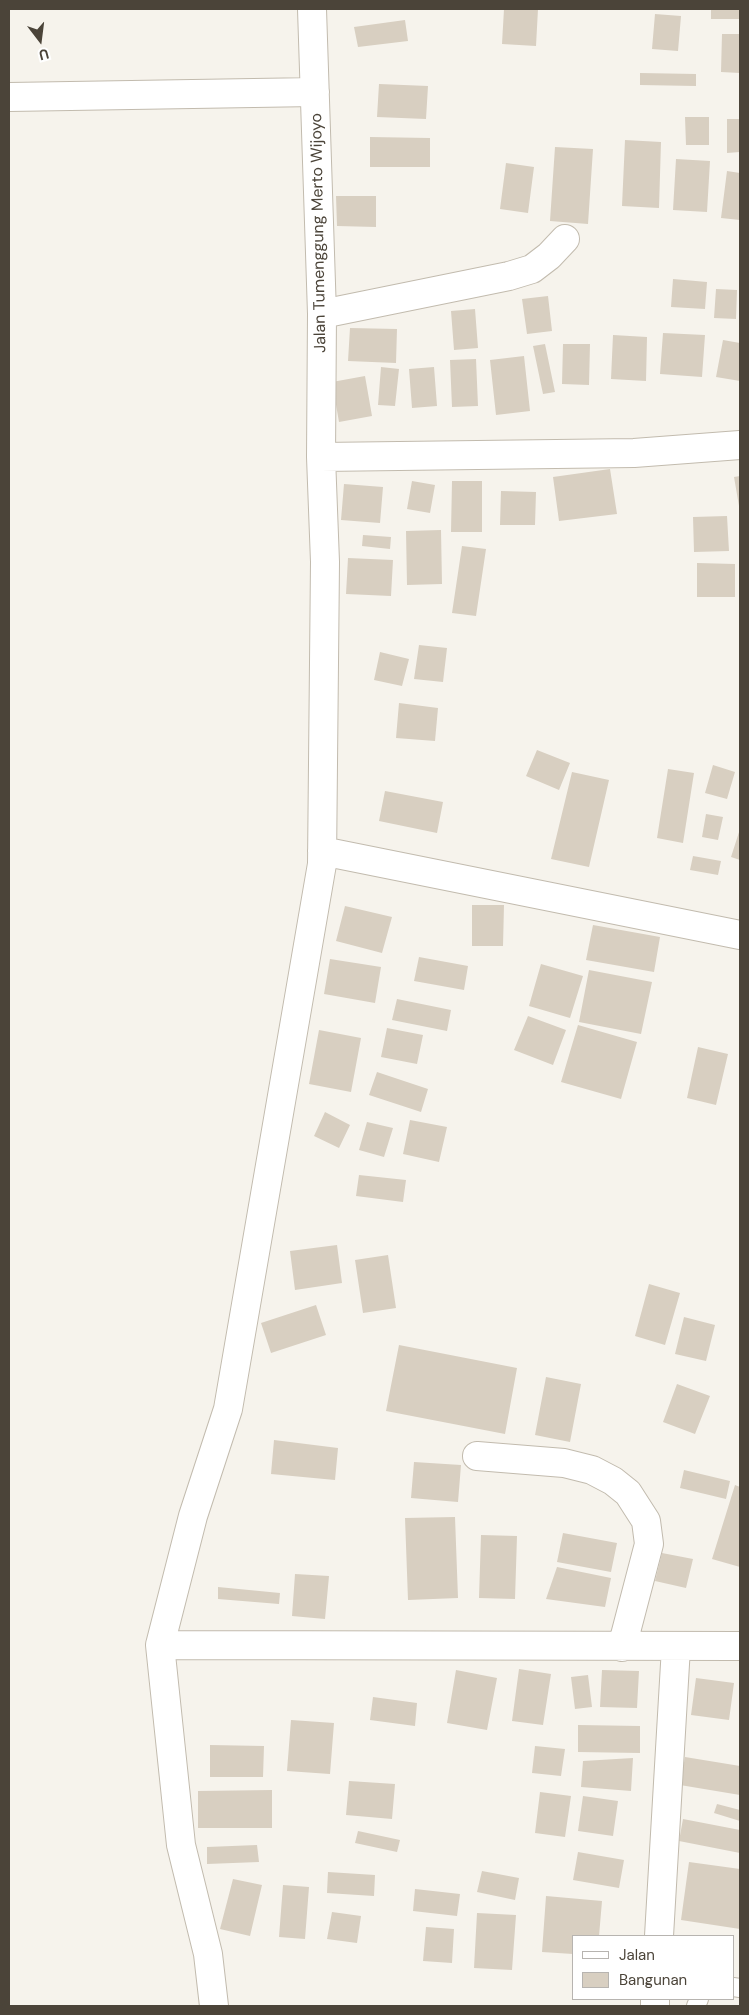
<!DOCTYPE html>
<html>
<head>
<meta charset="utf-8">
<style>
	body { margin:0 }
	#map { position:relative; width:749px; height:2015px; overflow:hidden; background:#f6f3ec; font-family:"DM Sans",sans-serif }
	canvas { display:block }
	.frame { position:absolute; inset:0; border:10px solid #4b4439; pointer-events:none }
	.legend { position:absolute; left:572px; top:1935px; width:162px; height:65px; box-sizing:border-box; background:#fff; border:1px solid #b7b4b0; margin:0; padding:6px 9px; list-style:none; font-size:15px; color:#4b4439 }
	.legend li { display:flex; align-items:center; gap:10px; height:25px }
	.legend b { width:25px; border:1px solid #b7b4b0 }
	.north { position:absolute; left:15px; top:15px; width:50px; height:50px; -webkit-text-stroke:4px #fff; paint-order:stroke; rotate:165deg; font-size:14px; font-weight:700; line-height:20px; text-align:center; color:#4b4439 }
	.north::after { content:''; display:block; margin:auto; width:18px; height:22px; background:#4b4439; clip-path:polygon(50% 0,100% 100%,50% 72%,0 100%) }
</style>
</head>
<body>
<div id="map">
<canvas width="749" height="2015"></canvas>
<div class="frame"></div>
<ul class="legend">
<li><b style="height:6px;background:#fff"></b>Jalan</li>
<li><b style="height:14px;background:#d8cfc1"></b>Bangunan</li>
</ul>
<div class="north">U</div>
</div>
<script>
const context = document.querySelector('canvas').getContext('2d');
context.lineJoin = 'round';
function fillPath(path, color) { context.fillStyle = color; context.fill(path, 'evenodd'); }
const poly = rows => new Path2D(rows.map(r => 'M' + r).join(''));
function trace(path, color, width, dash) { context.strokeStyle = color; context.lineWidth = width; context.lineCap = dash ? 'butt' : 'round'; context.setLineDash(dash || []); context.stroke(path); }
function write(font, color, halo, rows, align = 'center') {
  context.font = font + ' "DM Sans",sans-serif'; context.lineWidth = 4; context.setLineDash([]); context.textBaseline = 'middle'; context.strokeStyle = halo; context.fillStyle = color; for (const [text, x, y, turn = 0] of rows) {
    context.save(); context.translate(x, y); context.rotate((+turn || 0) * Math.PI / 180); context.textAlign = isNaN(turn) ? turn : align; if (halo) context.strokeText(text, 0, 0); context.fillText(text, 0, 0); context.restore();
  }
}
const building = poly([
	[504,9,538,9,536,46,502,44],
	[711,9,740,9,740,19,711,19],
	[655,14,681,16,678,51,652,49],
	[405,20,408,41,358,47,354,27],
	[722,34,740,34,740,73,721,72],
	[640,73,696,74,696,86,640,85],
	[379,84,428,86,426,119,377,117],
	[685,117,709,117,709,145,686,145],
	[727,119,740,119,740,152,727,153],
	[370,137,430,138,430,167,370,167],
	[625,140,661,142,659,208,622,206],
	[555,147,593,149,588,224,550,221],
	[676,159,710,161,707,212,673,210],
	[506,163,534,167,528,213,500,209],
	[727,171,740,173,740,220,721,218],
	[336,196,376,196,376,227,337,226],
	[673,279,707,282,705,309,671,307],
	[716,289,737,290,736,319,714,318],
	[548,296,552,331,527,334,522,299],
	[475,309,478,348,454,350,451,311],
	[350,328,397,329,396,363,348,361],
	[663,333,705,335,702,377,660,374],
	[613,335,647,337,646,381,611,379],
	[723,340,740,343,740,381,716,377],
	[545,344,555,392,543,394,533,346],
	[563,344,590,344,589,385,562,384],
	[524,356,530,411,496,415,490,360],
	[476,359,478,406,452,407,450,360],
	[381,367,399,369,395,406,378,405],
	[434,367,437,406,412,408,409,369],
	[365,376,372,416,339,422,332,382],
	[610,469,617,514,559,521,553,477],
	[740,476,740,506,739,506,734,477],
	[412,481,435,485,430,513,407,509],
	[452,481,482,481,482,532,451,532],
	[344,484,383,487,380,523,341,520],
	[501,491,536,492,535,525,500,525],
	[727,516,729,551,694,552,693,517],
	[441,530,442,584,407,585,406,531],
	[363,535,391,537,390,549,362,546],
	[462,546,486,549,476,616,452,613],
	[348,558,393,560,391,596,346,594],
	[697,563,735,564,735,597,697,597],
	[419,645,447,648,443,682,414,679],
	[380,652,409,659,402,686,374,680],
	[399,703,438,708,435,741,396,738],
	[537,750,570,763,559,790,526,776],
	[713,765,735,772,727,799,705,793],
	[668,769,694,773,683,843,657,838],
	[572,772,609,780,589,867,551,859],
	[385,791,443,802,437,833,379,821],
	[706,814,723,817,718,840,702,837],
	[740,829,740,860,731,857],
	[693,856,721,861,718,875,690,870],
	[472,905,504,905,503,946,472,946],
	[345,906,392,917,382,953,336,941],
	[593,925,660,937,654,972,586,960],
	[419,957,468,966,464,990,414,981],
	[330,959,381,967,375,1003,324,994],
	[541,964,583,976,570,1018,529,1006],
	[589,970,652,982,641,1034,579,1022],
	[397,999,451,1010,447,1031,392,1020],
	[528,1016,566,1030,553,1065,514,1050],
	[578,1025,637,1042,621,1099,561,1082],
	[387,1028,423,1035,417,1064,381,1057],
	[319,1030,361,1038,351,1092,309,1084],
	[698,1047,728,1054,716,1105,687,1098],
	[377,1072,428,1089,421,1112,369,1095],
	[325,1112,350,1125,339,1148,314,1136],
	[410,1120,447,1127,439,1162,403,1154],
	[367,1122,393,1128,384,1157,359,1150],
	[359,1175,406,1180,403,1202,356,1196],
	[337,1245,342,1283,295,1290,290,1251],
	[388,1255,396,1308,363,1313,355,1260],
	[649,1284,680,1293,665,1345,635,1336],
	[316,1305,326,1335,271,1353,261,1323],
	[684,1317,715,1325,706,1361,675,1354],
	[399,1345,517,1368,505,1434,386,1411],
	[546,1377,581,1384,570,1442,535,1435],
	[677,1384,710,1396,695,1434,663,1422],
	[274,1440,338,1448,335,1480,271,1474],
	[414,1462,461,1465,458,1502,411,1498],
	[684,1470,730,1481,726,1499,680,1488],
	[735,1485,740,1487,740,1567,712,1559],
	[455,1517,458,1598,408,1600,405,1518],
	[563,1533,617,1543,611,1572,557,1562],
	[481,1535,517,1536,515,1599,479,1598],
	[662,1553,693,1559,686,1588,655,1581],
	[557,1567,611,1578,605,1607,546,1599],
	[295,1574,329,1576,325,1619,292,1616],
	[218,1587,280,1593,279,1604,218,1599],
	[519,1669,551,1674,543,1725,512,1721],
	[456,1670,497,1678,487,1730,447,1723],
	[602,1670,639,1671,637,1708,600,1707],
	[588,1675,592,1707,575,1709,571,1677],
	[696,1678,734,1683,729,1720,691,1715],
	[373,1697,417,1703,415,1726,370,1720],
	[291,1720,334,1723,330,1774,287,1771],
	[578,1725,640,1726,640,1753,578,1752],
	[210,1745,264,1746,263,1777,210,1777],
	[535,1746,565,1749,561,1776,532,1773],
	[685,1757,740,1766,740,1795,680,1785],
	[633,1758,631,1791,581,1787,583,1761],
	[349,1781,395,1784,392,1819,346,1815],
	[272,1790,272,1828,198,1828,198,1791],
	[540,1792,571,1796,565,1837,535,1833],
	[583,1796,618,1801,613,1836,578,1831],
	[717,1804,740,1810,740,1821,714,1813],
	[683,1819,740,1830,740,1853,679,1841],
	[358,1831,400,1840,397,1852,355,1843],
	[257,1845,259,1862,207,1864,207,1847],
	[578,1852,624,1860,619,1888,573,1880],
	[689,1862,740,1869,740,1929,681,1920],
	[482,1871,519,1878,515,1900,477,1892],
	[328,1872,375,1875,374,1896,327,1893],
	[233,1879,262,1885,250,1936,220,1929],
	[283,1885,309,1887,305,1939,279,1937],
	[415,1889,460,1894,457,1916,413,1911],
	[546,1896,602,1901,599,1936,573,1936,573,1954,542,1952],
	[332,1912,361,1916,357,1943,327,1939],
	[477,1913,516,1915,512,1970,474,1968],
	[426,1927,454,1929,452,1963,423,1961]
]);
const service = poly([
	[733,1987,740,1988],
	[696,2006,699,1999]
]);
const minor = poly([
	[9,97,315,92],
	[322,314,509,276,532,269,549,256,565,239],
	[321,457,634,453,740,445],
	[322,851,740,935],
	[477,1456,564,1463,592,1470,613,1481,628,1493,646,1521,649,1544,622,1647],
	[160,1645,740,1646],
	[659,1936,676,1647],
	[214,2006,208,1954,181,1845,160,1645,193,1516,228,1409,322,864,325,562,321,457,322,314,312,9],
	[655,2006,655,1999]
]);
const streetNames = [
	["Jalan Tumenggung Merto Wijoyo",319,233,-91]
];
fillPath(building, '#d8cfc1');
trace(service, '#c2bbae', 20);
trace(minor, '#c2bbae', 30);
trace(service, '#fff', 18);
trace(minor, '#fff', 28);
write('16px', '#4b4439', '#fff', streetNames);
</script>
</body>
</html>
